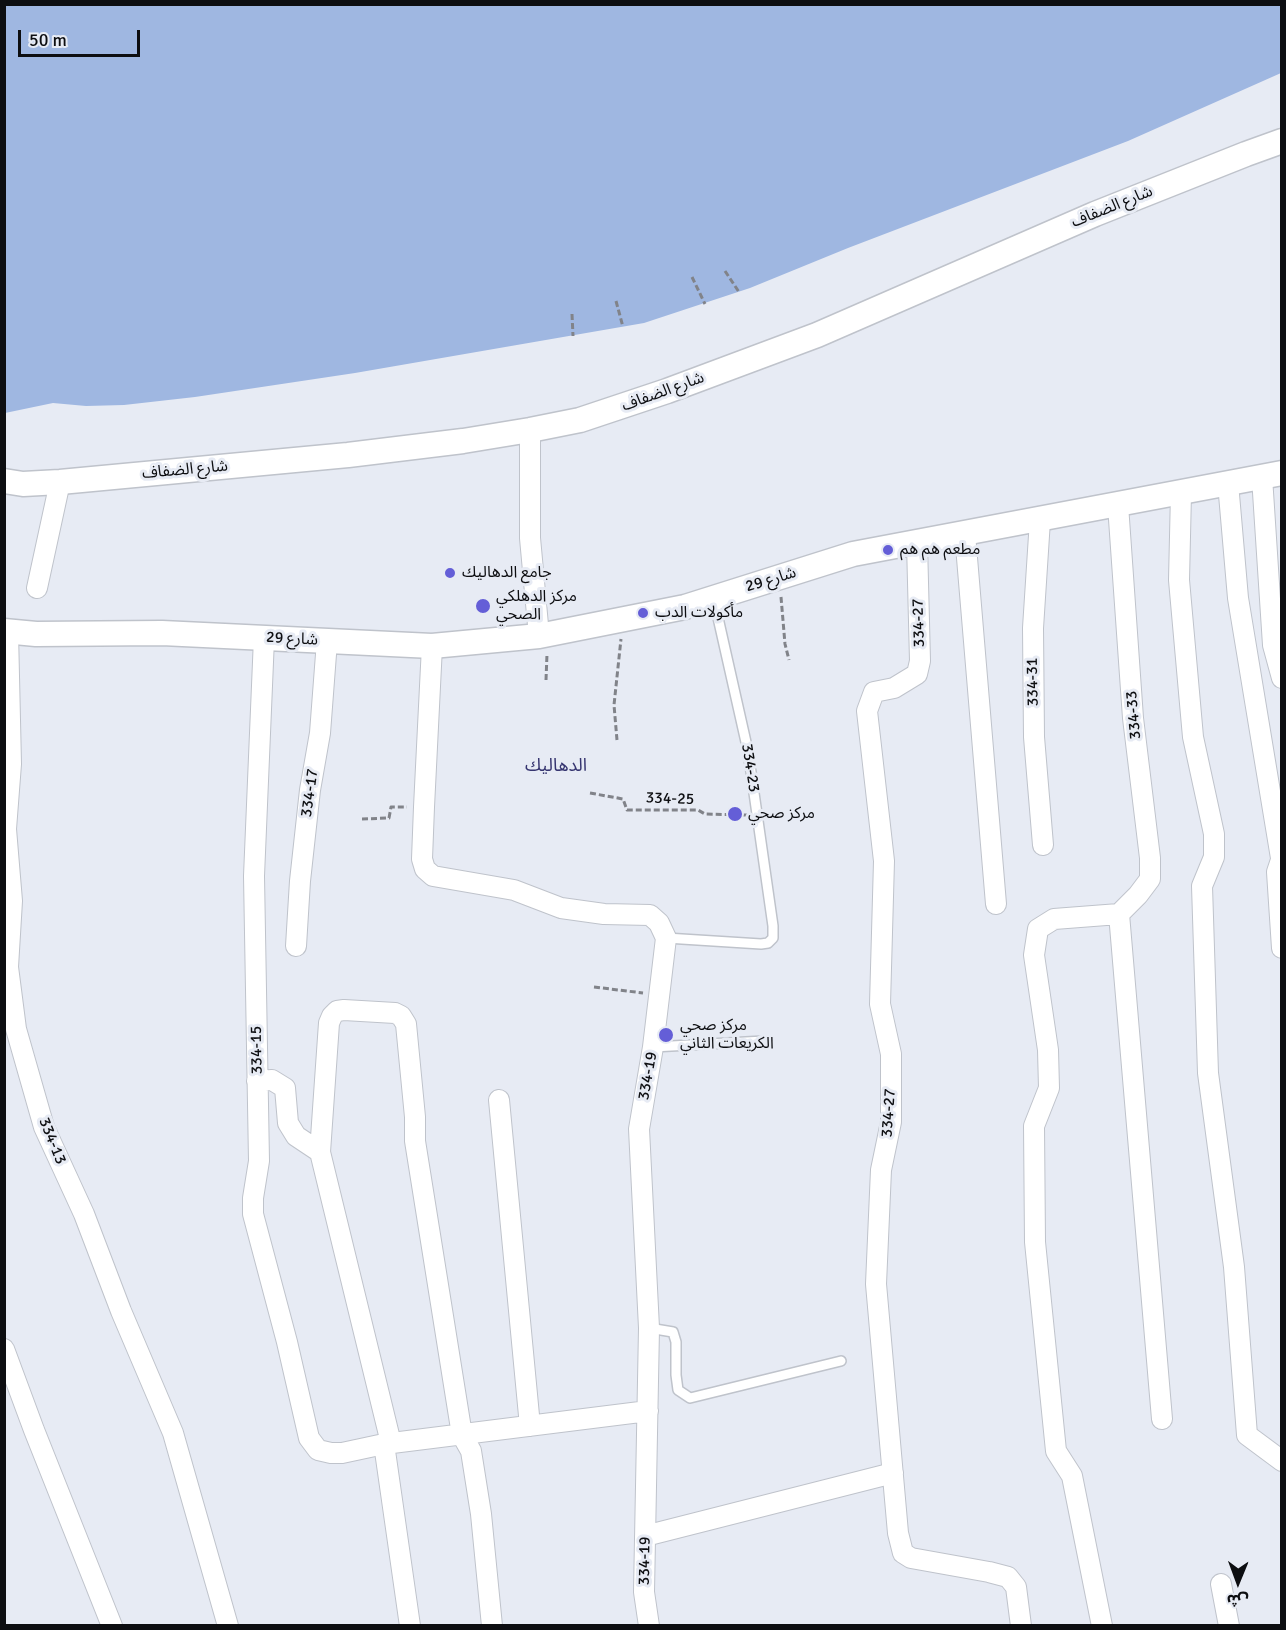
<!DOCTYPE html>
<html>
<head>
<meta charset="utf-8">
<style>
	body { margin:0 }
	#map { position:relative; width:1286px; height:1630px; overflow:hidden; background:#e7ebf4; font-family:Signika,"Noto Sans Arabic",sans-serif }
	canvas { display:block }
	.frame { position:absolute; inset:0; border:6px solid #0d0e11; pointer-events:none }
	.north { position:absolute; left:1208px; top:1552px; width:60px; height:60px; -webkit-text-stroke:4px #e7ebf4; paint-order:stroke; rotate:181deg; font-size:16px; font-weight:700; line-height:24px; text-align:center; color:#0d0e11 }
	.north::after { content:''; display:block; margin:auto; width:21px; height:27px; background:#0d0e11; clip-path:polygon(50% 0,100% 100%,50% 72%,0 100%) }
	.scale { position:absolute; left:18px; top:30px; width:122px; height:27px; box-sizing:border-box; border:3px solid #0d0e11; border-top:0; padding-left:8px; font-size:18px; line-height:21px; white-space:nowrap; color:#0d0e11; -webkit-text-stroke:4px #e7ebf4; paint-order:stroke }
</style>
</head>
<body>
<div id="map">
<canvas width="1286" height="1630"></canvas>
<div class="frame"></div>
<div class="north">ش</div>
<div class="scale">50 m</div>
</div>
<script>
const context = document.querySelector('canvas').getContext('2d');
context.lineJoin = 'round';
function fillPath(path, color) { context.fillStyle = color; context.fill(path, 'evenodd'); }
const poly = rows => new Path2D(rows.map(r => 'M' + r).join(''));
function trace(path, color, width, dash) { context.strokeStyle = color; context.lineWidth = width; context.lineCap = dash ? 'butt' : 'round'; context.setLineDash(dash || []); context.stroke(path); }
function write(font, color, halo, rows, align = 'center') {
  context.font = font + ' Signika,"Noto Sans Arabic",sans-serif'; context.lineWidth = 6; context.setLineDash([]); context.textBaseline = 'middle'; context.strokeStyle = halo; context.fillStyle = color; for (const [text, x, y, turn = 0] of rows) {
    context.save(); context.translate(x, y); context.rotate((+turn || 0) * Math.PI / 180); context.textAlign = isNaN(turn) ? turn : align; if (halo) context.strokeText(text, 0, 0); context.fillText(text, 0, 0); context.restore();
  }
}
const water = poly([
	[4,5,1281,5,1281,73,1128,141,848,248,750,288,644,323,355,373,195,397,124,405,86,406,53,403,5,413]
]);
const path = poly([
	[725,271,739,292],
	[692,277,705,304],
	[616,301,623,327],
	[572,314,573,336],
	[781,597,785,644,789,660],
	[546,680,547,654],
	[617,740,614,705,621,639],
	[590,793,623,799,627,810,698,810,705,814,747,815],
	[362,819,389,818,391,807,407,807],
	[594,987,643,993]
]);
const service = poly([
	[666,938,761,944,768,943,773,938,773,926,748,751,714,600],
	[653,1047,764,1041],
	[649,1328,673,1332,676,1342,676,1375,678,1390,690,1398,841,1361]
]);
const minor = poly([
	[530,430,530,538,539,636],
	[1262,477,1273,645,1282,678],
	[1228,483,1238,598,1281,858],
	[1181,493,1179,580,1193,737,1214,834,1214,857,1202,886,1208,1073,1234,1267,1247,1435,1282,1461],
	[1118,505,1133,718,1150,858,1150,879,1138,895,1119,914],
	[1040,520,1033,628,1034,737,1043,845],
	[965,534,996,904],
	[917,543,920,661,917,674,894,688,874,692,867,711,884,861,880,1004,891,1054,891,1122,881,1170,876,1284,898,1533,903,1553,911,1558,989,1572,1008,1577,1016,1587,1021,1626],
	[37,588,60,482],
	[8,632,11,764,6,829,12,901,8,967,16,1029,44,1127,84,1214,121,1311,173,1433,228,1626],
	[264,638,254,876,259,1161,253,1198,253,1214,287,1342,309,1438,318,1450,331,1453,342,1453,384,1444,648,1411],
	[432,646,424,807,422,859,425,869,433,876,514,890,561,908,604,914,650,915,659,923,666,938,653,1047,639,1129,649,1328,644,1592,649,1626],
	[1282,857,1277,872,1282,948],
	[1119,914,1162,1419],
	[296,946,300,881,310,790,320,733,327,641],
	[257,1081,272,1080,285,1088,288,1123,296,1136,320,1152],
	[499,1100,530,1426],
	[4,1349,34,1430,112,1626],
	[391,1443,320,1152,329,1023,332,1016,337,1011,344,1010,395,1013,401,1016,406,1024,415,1117,415,1141,462,1435,471,1451,481,1514,492,1626],
	[384,1444,410,1626],
	[645,1536,893,1473],
	[1221,1584,1229,1626],
	[1102,1626,1072,1476,1056,1451,1035,1242,1034,1126,1049,1088,1048,1050,1034,955,1038,929,1054,919,1119,914]
]);
const tertiary = poly([
	[4,481,23,484,60,482,348,455,463,441,530,430,580,420,667,391,817,335,1095,214,1246,154,1282,141],
	[4,631,36,634,162,633,432,646,539,636,685,607,853,554,1282,473]
]);
const markers = [
	[888,550,6,"#645ed7"],
	[450,573,6,"#645ed7"],
	[483,606,8,"#645ed7"],
	[643,613,6,"#645ed7"],
	[735,814,8,"#645ed7"],
	[666,1035,8,"#645ed7"]
];
const streetNames = [
	["شارع الضفاف",1112,207,-22],
	["شارع الضفاف",663,392,-20],
	["شارع الضفاف",185,470,-5],
	["شارع 29",771,580,-17],
	["334-27",919,623,-92],
	["شارع 29",292,639,3],
	["334-31",1033,682,-91],
	["334-33",1134,715,-95],
	["334-23",750,768,81],
	["334-17",310,793,-82],
	["334-25",670,799,2],
	["334-15",257,1050,-91],
	["334-19",648,1076,-80],
	["334-27",889,1113,-86],
	["334-13",52,1141,68],
	["334-19",645,1561,-89]
];
const poiNames = [
	["مطعم هم هم",900,550],
	["جامع الدهاليك",462,573],
	["مركز الدهلكي",496,597],
	["الصحي",496,615],
	["مأكولات الدب",655,613],
	["مركز صحي",748,814],
	["مركز صحي",680,1026],
	["الكريعات الثاني",680,1044]
];
const neighbourhoodNames = [
	["الدهاليك",556,766]
];
fillPath(water, '#9fb7e1');
trace(service, '#bfc3cb', 12);
trace(minor, '#bfc3cb', 22);
trace(tertiary, '#bfc3cb', 27);
trace(path, '#818389', 3, [6, 3]);
trace(service, '#fff', 9);
trace(minor, '#fff', 20);
trace(tertiary, '#fff', 24);
for (const [x, y, r, color] of markers) { const dot = new Path2D(); dot.arc(x, y, r, 0, 2 * Math.PI); context.fillStyle = color; context.fill(dot); trace(dot, '#e7ebf4', 2); }
write('16px', '#0d0e11', '#e7ebf4', streetNames);
write('16px', '#0d0e11', '#e7ebf4', poiNames, 'left');
write('18px', '#363570', '#e7ebf4', neighbourhoodNames);
</script>
</body>
</html>
